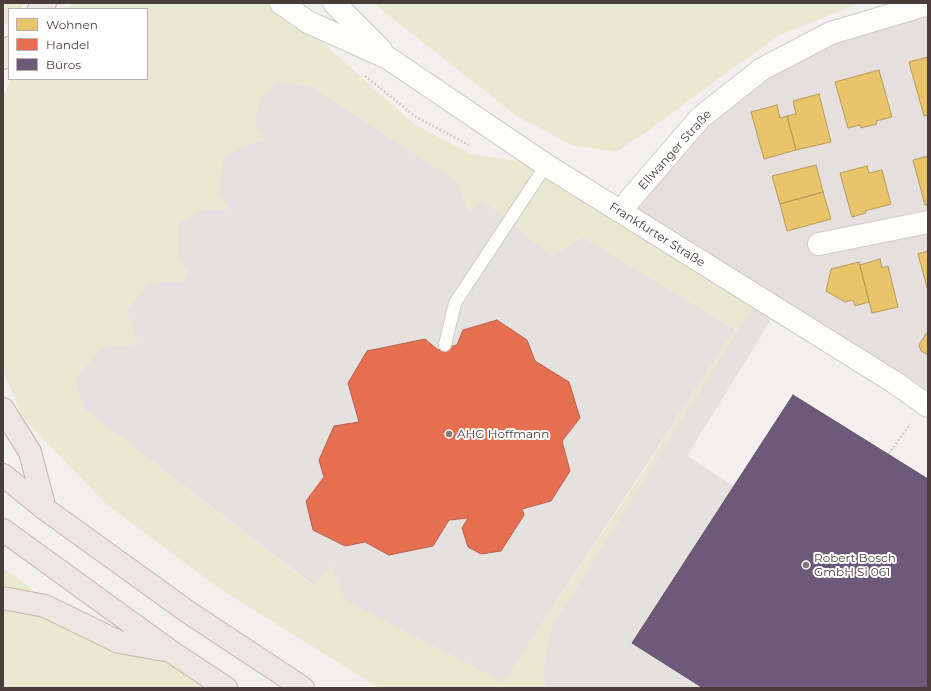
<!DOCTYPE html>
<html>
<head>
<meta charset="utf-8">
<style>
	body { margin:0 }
	#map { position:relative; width:931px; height:691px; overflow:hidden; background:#f2f0ee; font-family:Montserrat,sans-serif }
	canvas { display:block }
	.frame { position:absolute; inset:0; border:4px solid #483d3a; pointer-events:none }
	.legend { position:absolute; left:8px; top:8px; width:140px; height:72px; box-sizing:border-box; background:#fff; border:1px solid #b6b1b0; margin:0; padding:5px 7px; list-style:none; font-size:12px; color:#483d3a }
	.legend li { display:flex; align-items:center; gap:8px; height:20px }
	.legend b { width:20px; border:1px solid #b6b1b0 }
</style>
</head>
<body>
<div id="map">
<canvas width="931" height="691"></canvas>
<div class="frame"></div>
<ul class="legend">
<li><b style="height:11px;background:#e9c46a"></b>Wohnen</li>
<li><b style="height:11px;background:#e76f51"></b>Handel</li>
<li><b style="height:11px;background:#6d597a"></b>Büros</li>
</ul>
</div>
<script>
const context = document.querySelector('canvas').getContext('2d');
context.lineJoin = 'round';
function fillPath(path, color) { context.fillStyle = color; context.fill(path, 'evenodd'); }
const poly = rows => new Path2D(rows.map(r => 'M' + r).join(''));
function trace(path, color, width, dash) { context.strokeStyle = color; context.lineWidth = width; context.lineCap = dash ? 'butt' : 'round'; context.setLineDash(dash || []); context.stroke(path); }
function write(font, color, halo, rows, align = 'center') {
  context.font = font + ' Montserrat,sans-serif'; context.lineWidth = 4; context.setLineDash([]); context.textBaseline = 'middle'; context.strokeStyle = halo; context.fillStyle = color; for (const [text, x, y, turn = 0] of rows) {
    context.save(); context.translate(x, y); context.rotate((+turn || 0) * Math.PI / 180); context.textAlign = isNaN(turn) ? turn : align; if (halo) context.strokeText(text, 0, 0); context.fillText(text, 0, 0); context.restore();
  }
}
const residential = poly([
	[928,4,928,406,620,211,762,69]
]);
const green = poly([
	[8,3,25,3,20,9,9,9,9,23,3,25,3,8],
	[73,3,268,3,306,28,414,124,471,154,546,165,758,299,739,331,583,237,552,256,482,201,469,213,457,181,312,87,277,82,266,140,247,145,230,209,202,210,178,257,188,272,183,283,167,281,139,344,102,347,74,380,85,410,314,586,331,565,504,682,640,476,734,330,739,332,550,630,543,671,546,688,379,688,220,589,105,503,23,418,3,370,3,97,11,79,147,79,147,9,66,9],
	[373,3,860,3,780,35,722,76,649,130,616,152,572,145,518,117],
	[3,568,31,588,32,590,28,592,3,587],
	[3,598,170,651,227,688,3,688]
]);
const parking = poly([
	[277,82,312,87,457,181,469,213,482,200,552,256,583,237,735,329,504,682,345,600,331,565,315,586,85,410,74,380,102,347,138,344,127,311,147,285,167,281,183,282,188,272,178,257,179,224,202,210,229,209,219,192,224,156,247,145,266,140,255,122,261,99],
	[497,320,527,340,535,361,580,418,562,441,570,471,551,501,522,509,524,515,501,551,481,554,468,547,468,518,449,520,433,546,389,555,365,542,345,546,313,530,306,501,324,477,319,460,334,427,359,422,348,383,367,351,425,339,438,350,457,345,463,330],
	[758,299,777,310,687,456,734,486,632,643,703,688,546,688,543,671,550,630]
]);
const homes = poly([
	[928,57,928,115,924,116,909,62,928,57],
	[879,70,892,117,876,121,877,124,861,128,860,125,848,128,835,82,879,70],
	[819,94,831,142,796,150,787,116,796,114,793,101,819,94],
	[777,105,780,118,787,116,796,150,764,159,751,112,777,105],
	[928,156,928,205,925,205,913,160,928,156],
	[816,165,823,192,780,204,772,176,816,165],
	[867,166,869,173,882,170,891,204,865,211,866,213,852,217,840,173,867,166],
	[823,192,831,219,787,231,780,204,823,192],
	[928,251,928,291,918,254,928,251],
	[880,259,882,268,888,266,898,307,872,313,860,265,880,259],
	[859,262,869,302,855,306,853,300,845,302,826,291,831,269,859,262],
	[928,331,928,355,921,351,919,345,928,331]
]);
const shops = poly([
	[497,320,527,340,535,361,569,382,580,418,562,441,570,471,551,501,522,509,524,515,501,551,481,554,468,547,462,528,468,518,449,520,433,546,389,555,365,542,345,546,313,530,306,501,324,477,319,460,334,426,359,422,348,383,367,351,425,339,438,350,457,345,463,330,497,320]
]);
const offices = poly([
	[793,395,928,479,928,688,703,688,632,643,793,395]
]);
const path = poly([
	[365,76,416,117,469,145],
	[889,454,910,424]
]);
const service = poly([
	[445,345,455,303,546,165]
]);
const minor = poly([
	[281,3,308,22,388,58,546,165,894,382,928,406],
	[334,3,381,50],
	[620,211,700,118,762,69,831,33,928,4],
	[819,244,928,222]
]);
const trunk = poly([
	[39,9,45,3],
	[3,58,9,48],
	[3,409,30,452,45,509],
	[3,475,45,509,188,612,303,688],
	[3,530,170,651,226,688],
	[3,598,45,606,119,642,164,650]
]);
const markers = [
	[449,434,4,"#847c79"],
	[806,565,4,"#847c79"]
];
const streetNames = [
	["Ellwanger Straße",675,150,-48],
	["Frankfurter Straße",657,235,32]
];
const poiNames = [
	["AHG Hoffmann",457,434],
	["Robert Bosch",814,558],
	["GmbH Si 061",814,572]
];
fillPath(residential, '#e5e0dd');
fillPath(green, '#e9e9d1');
fillPath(parking, '#e4e1df');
fillPath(homes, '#e9c46a');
trace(homes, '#b99c5c', 1);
fillPath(shops, '#e76f51');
trace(shops, '#b7604a', 1);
fillPath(offices, '#6d597a');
trace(offices, '#625167', 1);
trace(service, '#cfccca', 14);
trace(minor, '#cfccca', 24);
trace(trunk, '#c7b4ad', 24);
trace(path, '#d2cecc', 2.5, [2, 2]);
trace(service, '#fdfdfc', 12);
trace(minor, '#fdfdfc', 22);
trace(trunk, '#eee6e2', 22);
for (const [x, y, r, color] of markers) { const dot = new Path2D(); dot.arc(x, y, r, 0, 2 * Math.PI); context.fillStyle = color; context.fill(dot); trace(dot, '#fff', 1.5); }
write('12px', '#483d3a', '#fff', streetNames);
write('12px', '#483d3a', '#fff', poiNames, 'left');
</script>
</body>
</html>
